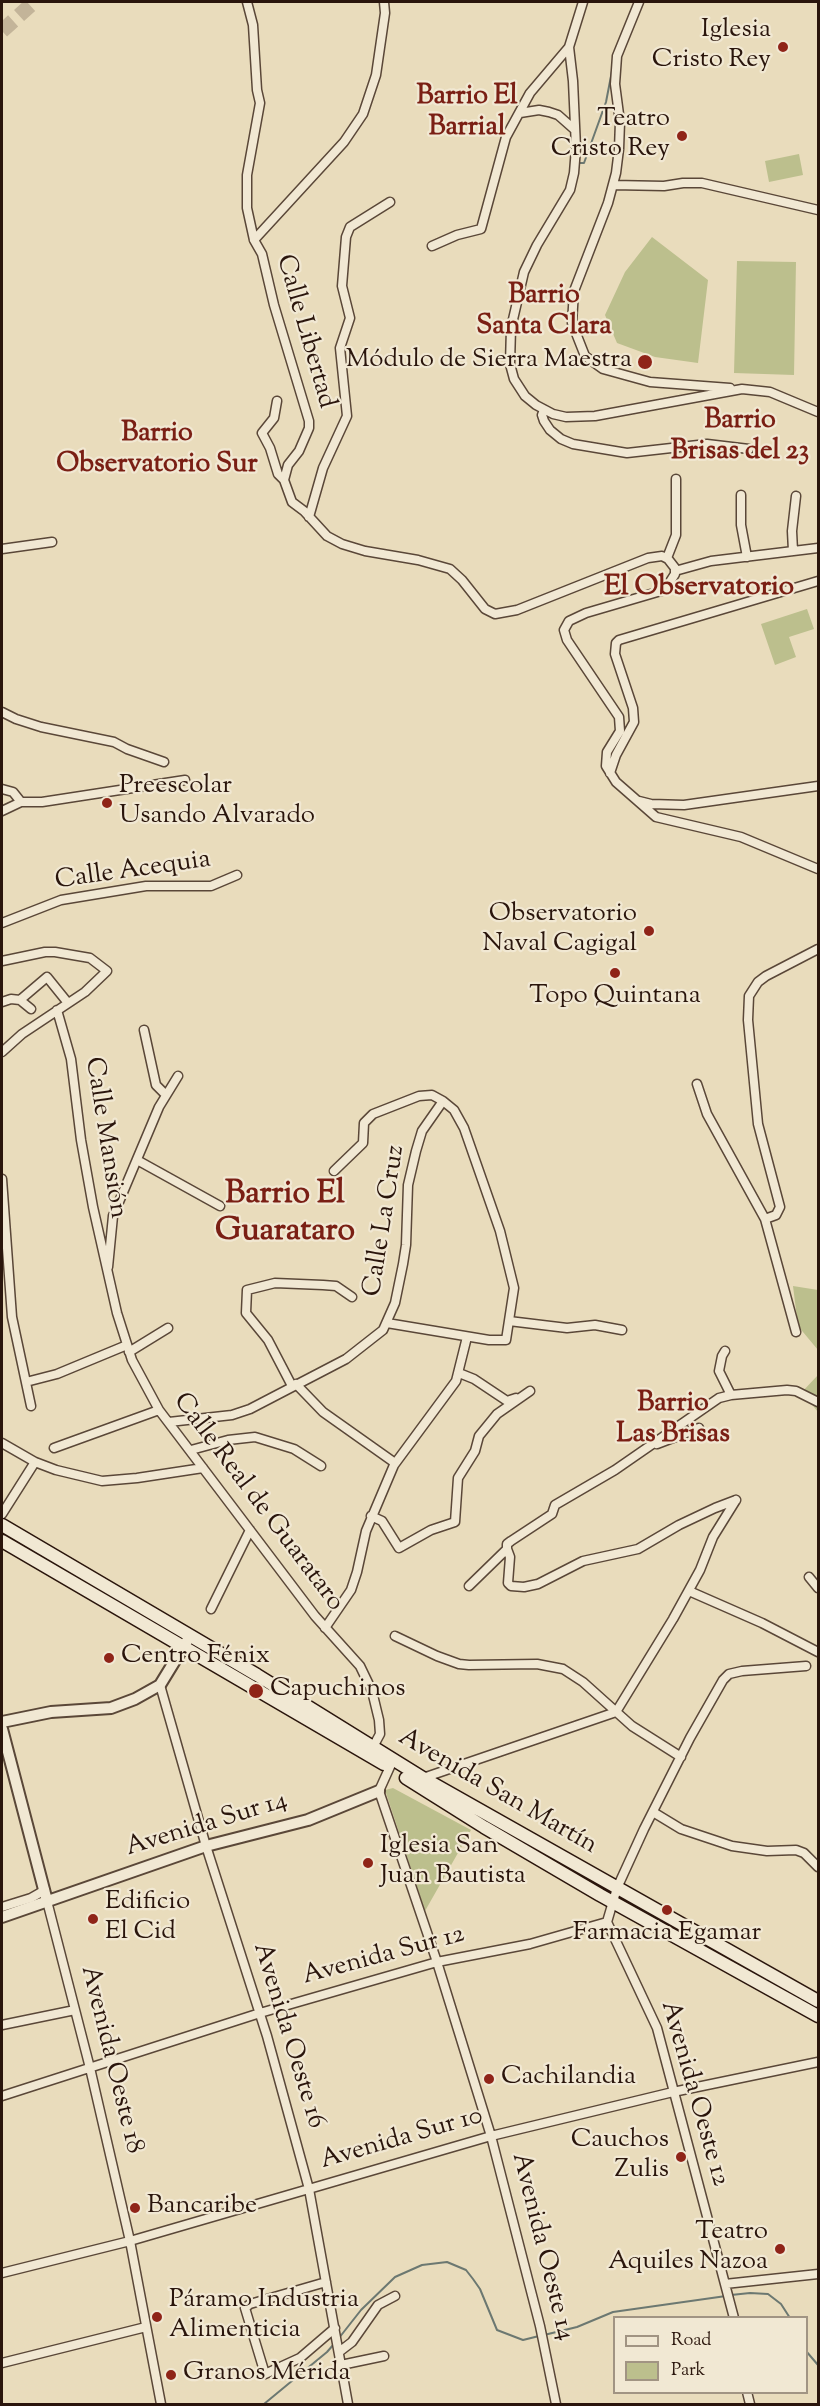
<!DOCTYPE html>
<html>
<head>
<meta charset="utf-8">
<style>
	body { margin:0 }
	#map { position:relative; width:820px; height:2406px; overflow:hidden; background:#e9dcbc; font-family:"Sorts Mill Goudy",serif }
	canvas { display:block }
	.frame { position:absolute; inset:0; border:3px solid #2a150c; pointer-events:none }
	.legend { position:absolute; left:613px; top:2316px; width:195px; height:78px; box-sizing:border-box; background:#f1e8d3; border:2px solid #a19483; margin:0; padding:8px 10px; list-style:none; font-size:18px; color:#2a150c }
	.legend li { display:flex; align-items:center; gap:12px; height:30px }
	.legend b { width:30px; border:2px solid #a19483 }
</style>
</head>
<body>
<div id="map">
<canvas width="820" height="2406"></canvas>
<div class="frame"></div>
<ul class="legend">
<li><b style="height:8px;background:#f1e8d3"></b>Road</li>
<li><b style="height:16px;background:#bcbf8d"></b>Park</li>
</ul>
</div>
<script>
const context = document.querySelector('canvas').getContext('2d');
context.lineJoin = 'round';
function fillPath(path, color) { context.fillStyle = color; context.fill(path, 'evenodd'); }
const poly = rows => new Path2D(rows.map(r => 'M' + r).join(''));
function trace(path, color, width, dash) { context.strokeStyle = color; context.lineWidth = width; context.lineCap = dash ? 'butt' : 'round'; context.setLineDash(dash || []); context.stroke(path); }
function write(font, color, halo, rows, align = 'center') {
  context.font = font + ' "Sorts Mill Goudy",serif'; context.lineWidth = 4.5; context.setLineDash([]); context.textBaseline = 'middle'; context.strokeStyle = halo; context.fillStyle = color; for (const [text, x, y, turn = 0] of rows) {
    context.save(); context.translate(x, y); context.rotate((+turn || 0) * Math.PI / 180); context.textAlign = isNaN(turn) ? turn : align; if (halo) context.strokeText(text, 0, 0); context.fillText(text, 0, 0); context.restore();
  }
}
const green = poly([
	[799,154,803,175,769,182,765,161],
	[652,237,708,280,698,363,655,357,617,343,605,315,625,272],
	[737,261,796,262,794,375,734,373],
	[807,609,814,629,789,637,796,657,775,665,761,624],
	[793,1286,818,1290,818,1350,798,1326],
	[818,1375,818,1412,802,1392],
	[393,1788,471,1830,425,1911,385,1790]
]);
const stream = poly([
	[578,163,584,163,606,102,612,71],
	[731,2295,750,2293,768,2294,781,2304,790,2318],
	[544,2335,577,2327,613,2312,726,2296],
	[339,2338,361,2310,395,2277,422,2265,447,2262,466,2270,473,2279,480,2289,497,2330,523,2340,539,2336],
	[806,2351,818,2365],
	[264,2404,327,2352,334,2344]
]);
const motorwayTunnel = poly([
	[2,31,34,2]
]);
const minor = poly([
	[247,2,253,25,257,90,260,103,247,175,247,208,254,240,262,254,274,305,309,421,309,428,299,451,288,465,284,480,292,502,304,511,327,536,342,544,365,551,418,560,450,569,462,580,485,609,495,614,517,610,648,558,662,556,668,559,675,568,675,574,668,585,661,591,586,613,569,621,564,630,567,640,619,717,620,731,607,752,606,766,616,782,656,817,741,837,818,869],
	[583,2,569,47,573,81,576,148,574,173,570,190,537,245,524,272,511,328,510,364,514,379,525,396,536,405,553,414,566,417,595,416,742,389,770,392,818,412],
	[639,2,617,56,615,84,620,122,619,149,616,173,608,203,574,291,572,323,585,356,603,369,650,382,730,388],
	[520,113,539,110,549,112,558,115,575,130],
	[613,185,664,186,683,183,702,183,818,210],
	[254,240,344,142,363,114,376,75,385,13,384,2],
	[432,246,457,235,481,229,506,137,530,93,569,47],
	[277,401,274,418,262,433,270,448,278,474,284,480],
	[544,410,542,415,544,421,550,430,561,439,573,444,627,453,707,444,749,449],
	[741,495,741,525,747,557],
	[309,517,323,468,347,416,340,348,350,318,342,286,346,237,350,227,390,202],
	[2,549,52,542],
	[793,551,792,531,796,496],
	[667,558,676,535,676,479],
	[675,571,711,561,818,548],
	[2,712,16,719,41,727,114,742,127,749,164,762],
	[610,773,616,755,634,722,633,708,615,654,616,643,619,640,818,581],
	[2,789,13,792,21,802],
	[639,801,651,804,684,805,818,786],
	[2,811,21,802,42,802,185,780],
	[2,923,61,900,146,886,211,886,237,875],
	[2,961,45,952,55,952,90,958,107,971,85,992,22,1034,2,1052],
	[20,1000,47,977,68,1003],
	[2,1002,11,999,20,1000,31,1009],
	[57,1010,71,1059,81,1140,93,1207,117,1313,132,1360,159,1410,315,1616,360,1666,372,1691,379,1720,380,1734,373,1747],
	[144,1030,156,1085,166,1095],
	[697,1084,707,1114,765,1219,796,1332],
	[137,1160,220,1206],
	[334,1171,363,1143,364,1123,373,1114,419,1096,432,1095,443,1101,454,1110,464,1128,500,1231,514,1288,506,1340,489,1340,387,1323],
	[2,1179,12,1317,31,1406],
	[765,1219,776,1215,780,1207,758,1124,748,1020,749,996,758,982,766,976,818,949],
	[108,1267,113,1216,159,1107,178,1076],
	[509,1321,567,1328,595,1325,622,1330],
	[725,1351,722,1356,719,1371,731,1395],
	[129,1352,168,1328],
	[459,1373,474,1379,507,1401,516,1398],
	[26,1382,57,1374,127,1345],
	[296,1384,323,1412,395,1463],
	[292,1386,268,1340,246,1313,247,1290,275,1283,323,1285,336,1286,352,1297],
	[169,1422,232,1415,250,1409,346,1359,383,1330,395,1303,403,1264,406,1245,408,1185,416,1151,422,1131,443,1101],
	[2,1443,35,1462,56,1470,102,1481,137,1478,203,1468],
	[657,1444,699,1428],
	[54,1448,159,1410],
	[191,1450,228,1440,255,1437,294,1449,321,1466],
	[2,1514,35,1462],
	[371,1516,382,1521,399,1548,431,1530,455,1522,458,1478,475,1451,479,1436,497,1414,530,1391],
	[507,1549,510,1557,508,1583,511,1586,524,1587,538,1584,583,1561,638,1549,679,1525,715,1508,736,1500],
	[809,1577,818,1588],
	[469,1586,507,1549,507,1544,511,1541,552,1514,555,1505,615,1470,719,1398,731,1395,787,1390,796,1391,818,1402],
	[689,1591,762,1623,818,1652],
	[211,1609,250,1530],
	[325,1628,351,1590,357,1572,366,1531,394,1465,456,1381,467,1337],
	[395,1636,437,1656,459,1664,469,1665,537,1664,563,1669,583,1682,632,1726,681,1757],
	[160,1685,206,1846,267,2036,309,2189,348,2404],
	[393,1760,379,1791,437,1962,491,2136,540,2326,556,2404],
	[423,1778,616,1712,673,1619,700,1570,713,1537,736,1500],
	[653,1812,681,1829,732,1846,767,1851,796,1850,804,1853,818,1867],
	[47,1901,90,2068,130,2241,161,2404],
	[2,1907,31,1898,45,1890],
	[607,1922,657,2028,734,2318],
	[607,1922,617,1888,644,1829,690,1738,723,1680,729,1674,742,1671,806,1666],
	[2,2025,75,2010],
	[2,2096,260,2013,437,1962,530,1944,607,1922],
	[2,2273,130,2241,491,2136,673,2092,818,2062],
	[326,2282,250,2304,245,2308,265,2374,300,2358,335,2328],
	[725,2284,818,2274],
	[339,2352,352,2342,378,2305,395,2296],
	[2,2363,146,2327],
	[341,2365,384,2356],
	[747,2392,750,2404]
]);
const tertiary = poly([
	[2,1722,51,1712,111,1708,135,1699,160,1685,190,1636],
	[2,1729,47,1901],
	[2,1917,206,1846,308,1820,379,1791]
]);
const secondary = poly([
	[2,1525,257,1675,423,1778,818,2001],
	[2,1541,384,1764],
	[406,1778,484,1827,600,1895,818,2016]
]);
const markers = [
	[783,47,6,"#8f2418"],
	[682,136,6,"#8f2418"],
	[645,362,8,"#8f2418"],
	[107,803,6,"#8f2418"],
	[649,931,6,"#8f2418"],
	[615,973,6,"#8f2418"],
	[109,1658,6,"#8f2418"],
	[256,1691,8,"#8f2418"],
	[368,1863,6,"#8f2418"],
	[667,1910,6,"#8f2418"],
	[93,1919,6,"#8f2418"],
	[489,2079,6,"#8f2418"],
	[681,2157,6,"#8f2418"],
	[135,2208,6,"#8f2418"],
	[780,2249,6,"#8f2418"],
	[157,2317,6,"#8f2418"],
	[171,2375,6,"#8f2418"]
];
const poiNames = [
	["Iglesia",771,32,"right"],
	["Cristo Rey",771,62,"right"],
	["Teatro",670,121,"right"],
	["Cristo Rey",670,151,"right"],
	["Módulo de Sierra Maestra",632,362,"right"],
	["Preescolar",119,788],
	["Usando Alvarado",119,818],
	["Observatorio",637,916,"right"],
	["Naval Cagigal",637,946,"right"],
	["Topo Quintana",615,998,"center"],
	["Centro Fénix",121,1658],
	["Capuchinos",270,1691],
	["Iglesia San",380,1848],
	["Juan Bautista",380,1878],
	["Edificio",105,1904],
	["El Cid",105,1934],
	["Farmacia Egamar",667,1935,"center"],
	["Cachilandia",501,2079],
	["Cauchos",669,2142,"right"],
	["Zulis",669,2172,"right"],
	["Bancaribe",147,2208],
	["Teatro",768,2234,"right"],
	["Aquiles Nazoa",768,2264,"right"],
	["Páramo Industria",169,2302],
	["Alimenticia",169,2332],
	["Granos Mérida",183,2375]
];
const streetNames = [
	["Calle Libertad",304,332,74],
	["Calle Acequia",133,872,-8],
	["Calle Mansión",104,1138,81],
	["Calle La Cruz",386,1221,-81],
	["Calle Real de Guarataro",257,1503,53],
	["Avenida San Martín",497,1793,30],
	["Avenida Sur 14",207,1826,-17],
	["Avenida Sur 12",384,1957,-15],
	["Avenida Oeste 16",287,2036,73],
	["Avenida Oeste 18",110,2060,76],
	["Avenida Oeste 12",693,2094,74],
	["Avenida Sur 10",402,2140,-16],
	["Avenida Oeste 14",541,2247,76]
];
const neighbourhoodNames = [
	["Barrio El",467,98],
	["Barrial",467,129],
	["Barrio",544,297],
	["Santa Clara",544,328],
	["Barrio",740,422],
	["Brisas del 23",740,453],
	["Barrio",157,435],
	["Observatorio Sur",157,466],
	["Barrio",673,1405],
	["Las Brisas",673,1436]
];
const quarterNames = [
	["El Observatorio",699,589]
];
const districtNames = [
	["Barrio El",285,1197],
	["Guarataro",285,1234]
];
fillPath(green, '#bcbf8d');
trace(stream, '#6c7871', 2);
trace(motorwayTunnel, '#c3b499', 15, [15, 8]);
trace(minor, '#5a4738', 11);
trace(tertiary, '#5a4738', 14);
trace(secondary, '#2a150c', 15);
trace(minor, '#f1e8d3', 8);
trace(tertiary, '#f1e8d3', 10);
trace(secondary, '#f1e8d3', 12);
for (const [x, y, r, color] of markers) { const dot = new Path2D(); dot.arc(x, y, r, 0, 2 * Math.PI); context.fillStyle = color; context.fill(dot); trace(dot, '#f1e8d3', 2); }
write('26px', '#2a150c', '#f1e8d3', poiNames, 'left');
write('26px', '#2a150c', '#f1e8d3', streetNames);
write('bold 27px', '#7a1f14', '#f1e8d3', neighbourhoodNames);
write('bold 28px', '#7a1f14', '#f1e8d3', quarterNames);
write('bold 32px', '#7a1f14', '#f1e8d3', districtNames);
</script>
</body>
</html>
